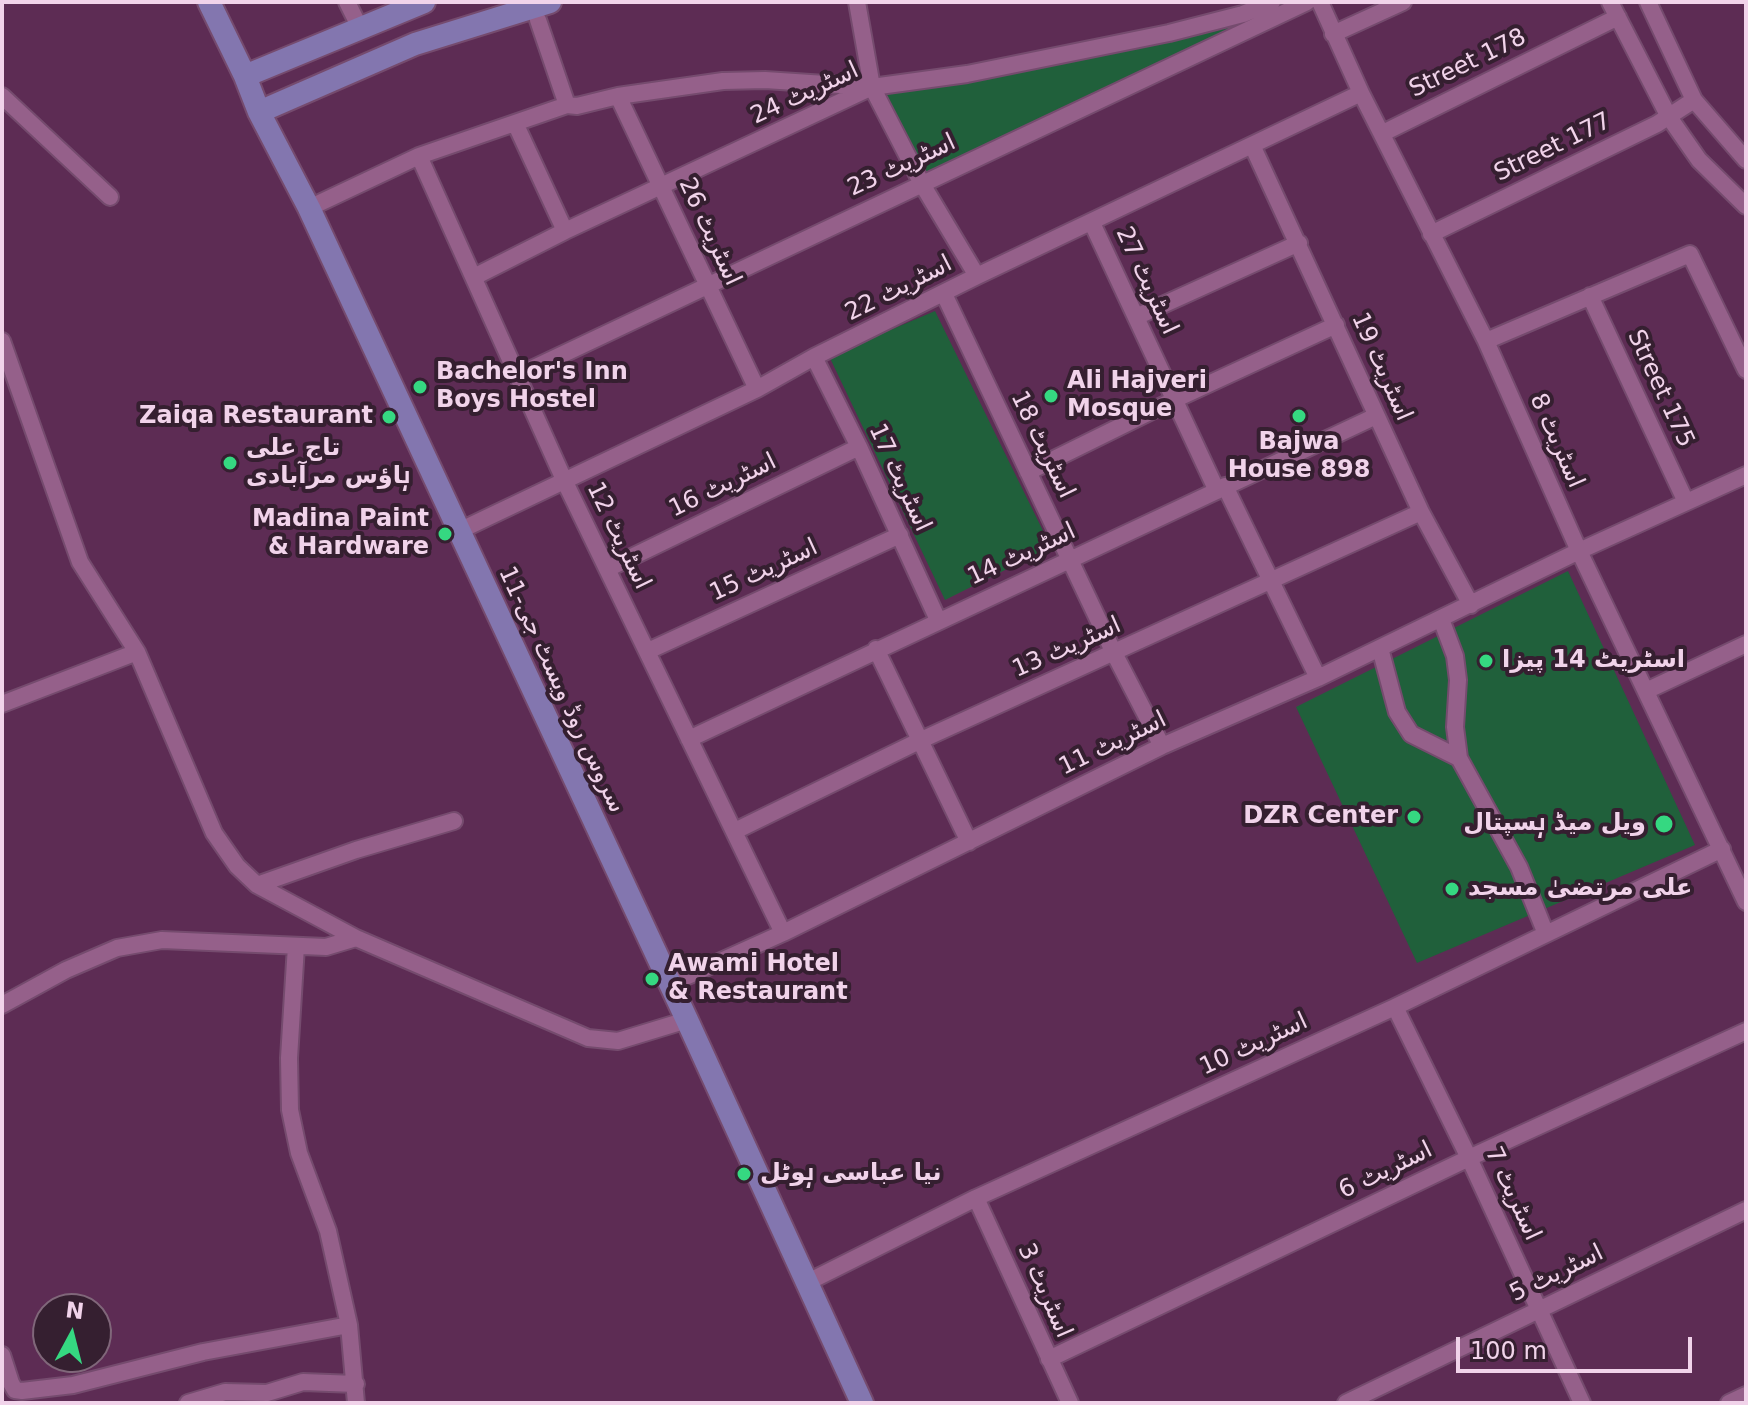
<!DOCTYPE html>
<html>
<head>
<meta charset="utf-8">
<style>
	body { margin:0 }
	#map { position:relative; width:1748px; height:1405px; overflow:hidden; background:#5d2c54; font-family:"DejaVu Sans",sans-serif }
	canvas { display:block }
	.frame { position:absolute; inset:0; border:4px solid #f1d3ea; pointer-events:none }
	.north { position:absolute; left:32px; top:1293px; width:80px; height:80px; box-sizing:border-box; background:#351f30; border:2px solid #80677a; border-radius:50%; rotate:7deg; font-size:22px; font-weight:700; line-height:32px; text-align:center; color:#f1d3ea }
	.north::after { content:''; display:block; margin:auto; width:28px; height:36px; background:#35d881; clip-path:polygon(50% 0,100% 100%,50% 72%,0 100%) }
	.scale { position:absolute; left:1456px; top:1337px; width:236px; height:36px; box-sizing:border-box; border:4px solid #f1d3ea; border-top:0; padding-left:10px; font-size:24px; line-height:28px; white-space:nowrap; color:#f1d3ea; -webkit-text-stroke:6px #351f30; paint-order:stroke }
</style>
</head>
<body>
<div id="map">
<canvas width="1748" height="1405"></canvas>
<div class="frame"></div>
<div class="north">N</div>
<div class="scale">100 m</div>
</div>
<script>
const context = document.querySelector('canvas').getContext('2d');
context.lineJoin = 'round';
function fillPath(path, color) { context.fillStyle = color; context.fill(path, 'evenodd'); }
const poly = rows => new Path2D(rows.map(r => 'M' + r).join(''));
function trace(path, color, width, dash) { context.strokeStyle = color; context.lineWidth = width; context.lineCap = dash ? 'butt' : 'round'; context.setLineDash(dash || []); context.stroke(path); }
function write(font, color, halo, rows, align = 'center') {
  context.font = font + ' "DejaVu Sans",Cairo,sans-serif'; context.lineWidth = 8; context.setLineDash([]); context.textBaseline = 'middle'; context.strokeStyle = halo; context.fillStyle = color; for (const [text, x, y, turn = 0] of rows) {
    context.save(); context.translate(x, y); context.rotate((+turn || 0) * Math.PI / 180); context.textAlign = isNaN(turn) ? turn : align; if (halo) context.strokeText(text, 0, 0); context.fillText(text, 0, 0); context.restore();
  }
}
const green = poly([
	[1278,2,1301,2,923,180,880,90],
	[935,311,1051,547,945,600,829,356],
	[1568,571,1695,845,1417,963,1296,707]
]);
const minor = poly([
	[347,2,361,30],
	[857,2,872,87,922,184,977,276],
	[1320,2,1361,93,1486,341,1579,551,1746,902],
	[1610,2,1669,117,1699,160,1746,206],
	[1648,2,1694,100,1746,160],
	[538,20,567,105],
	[1333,34,1403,2],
	[2,96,110,197],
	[618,96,757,389],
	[516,125,565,231],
	[1383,133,1618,17],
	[1252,145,1421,512,1471,605],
	[419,156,565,482,783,933],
	[309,208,419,156,567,105,577,106,618,96,723,81,765,80,871,87],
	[1092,223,1217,491],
	[1431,234,1657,124,1694,100],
	[474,277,565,231,872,87,967,74,1169,33,1243,14,1272,2],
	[944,294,1114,653,1162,746],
	[1590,296,1686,502],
	[1136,317,1299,243],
	[2,341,80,562,137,652,214,833,237,866,257,885,356,938,588,1038,618,1041,687,1020],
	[1486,341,1690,254,1746,370],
	[814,357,859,447,938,620],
	[519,375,1307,2],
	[1028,472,1176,399,1336,325],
	[1225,486,1318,678],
	[459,531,757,389,814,357,977,276,1361,93],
	[607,569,859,447],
	[1441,619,1455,656,1458,680,1455,727,1459,758,1519,867,1546,934],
	[1380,648,1397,712,1411,734,1459,758],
	[876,649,969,842],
	[648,651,900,535],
	[1646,691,1746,644],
	[2,704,137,652],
	[689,739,1376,416],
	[735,831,919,741,1421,512],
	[257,885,356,850,454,821],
	[296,946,289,1058,290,1110,299,1153,328,1231,349,1325,356,1403],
	[670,984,783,933,1162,746,1318,678,1579,551,1746,475],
	[2,1005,66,970,117,948,162,940,326,947,356,938],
	[1395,1007,1469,1158,1582,1403],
	[976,1198,1070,1403],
	[806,1283,976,1198,1395,1007,1722,849],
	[2,1355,11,1383,15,1390,22,1391,73,1385,203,1352,349,1325],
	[1049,1359,1469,1158,1746,1031],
	[188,1403,225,1392,267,1393,303,1382,356,1384],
	[1346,1403,1746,1210],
	[1729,1403,1746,1395]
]);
const major = poly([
	[209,2,245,76,259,112,309,208,687,1020,862,1403],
	[245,76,424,2],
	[259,112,415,44,550,2]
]);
const markers = [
	[420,387,8,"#35d881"],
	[1051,396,8,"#35d881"],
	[1299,416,8,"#35d881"],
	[389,417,8,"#35d881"],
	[230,463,8,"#35d881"],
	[445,534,8,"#35d881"],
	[1486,661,8,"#35d881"],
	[1414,817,8,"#35d881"],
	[1664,824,10,"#35d881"],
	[1452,889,8,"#35d881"],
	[652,979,8,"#35d881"],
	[744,1174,8,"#35d881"]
];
const streetNames = [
	["Street 178",1468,64,-26],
	["اسٹریٹ 24",805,94,-25],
	["Street 177",1553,148,-26],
	["اسٹریٹ 23",902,166,-25],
	["اسٹریٹ 26",709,232,65],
	["اسٹریٹ 27",1146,281,65],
	["اسٹریٹ 22",899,289,-27],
	["اسٹریٹ 19",1381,367,66],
	["Street 175",1660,389,65],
	["اسٹریٹ 8",1556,441,66],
	["اسٹریٹ 18",1042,445,64],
	["اسٹریٹ 17",899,478,65],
	["اسٹریٹ 16",723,486,-26],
	["اسٹریٹ 12",618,536,64],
	["اسٹریٹ 14",1022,555,-25],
	["اسٹریٹ 15",764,571,-25],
	["اسٹریٹ 13",1067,648,-24],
	["سروس روڈ ویسٹ جی-11",561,690,65],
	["اسٹریٹ 11",1113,744,-26],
	["اسٹریٹ 10",1254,1045,-25],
	["اسٹریٹ 6",1386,1171,-26],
	["اسٹریٹ 7",1512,1194,65],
	["اسٹریٹ 5",1557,1274,-26],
	["اسٹریٹ 3",1044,1291,66]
];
const poiNames = [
	["Bachelor's Inn",436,373],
	["Boys Hostel",436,401],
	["Ali Hajveri",1067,382],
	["Mosque",1067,410],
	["Zaiqa Restaurant",373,417,"right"],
	["Bajwa",1299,443,"center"],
	["House 898",1299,471,"center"],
	["تاج علی",246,449],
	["ہاؤس مرآبادی",246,477],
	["Madina Paint",429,520,"right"],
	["& Hardware",429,548,"right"],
	["اسٹریٹ 14 پیزا",1502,661],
	["DZR Center",1398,817,"right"],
	["ویل میڈ ہسپتال",1646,824,"right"],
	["علی مرتضیٰ مسجد",1468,889],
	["Awami Hotel",668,965],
	["& Restaurant",668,993],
	["نیا عباسی ہوٹل",760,1174]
];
fillPath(green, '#20603b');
trace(minor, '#754b6e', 20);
trace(major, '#754b6e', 26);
trace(minor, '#95608a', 16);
trace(major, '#8376af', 22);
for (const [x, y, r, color] of markers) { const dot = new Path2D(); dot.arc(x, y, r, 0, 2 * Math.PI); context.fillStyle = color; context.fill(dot); trace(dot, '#351f30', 3); }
write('24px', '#f1d3ea', '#351f30', streetNames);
write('bold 24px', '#f1d3ea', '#351f30', poiNames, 'left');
</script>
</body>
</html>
